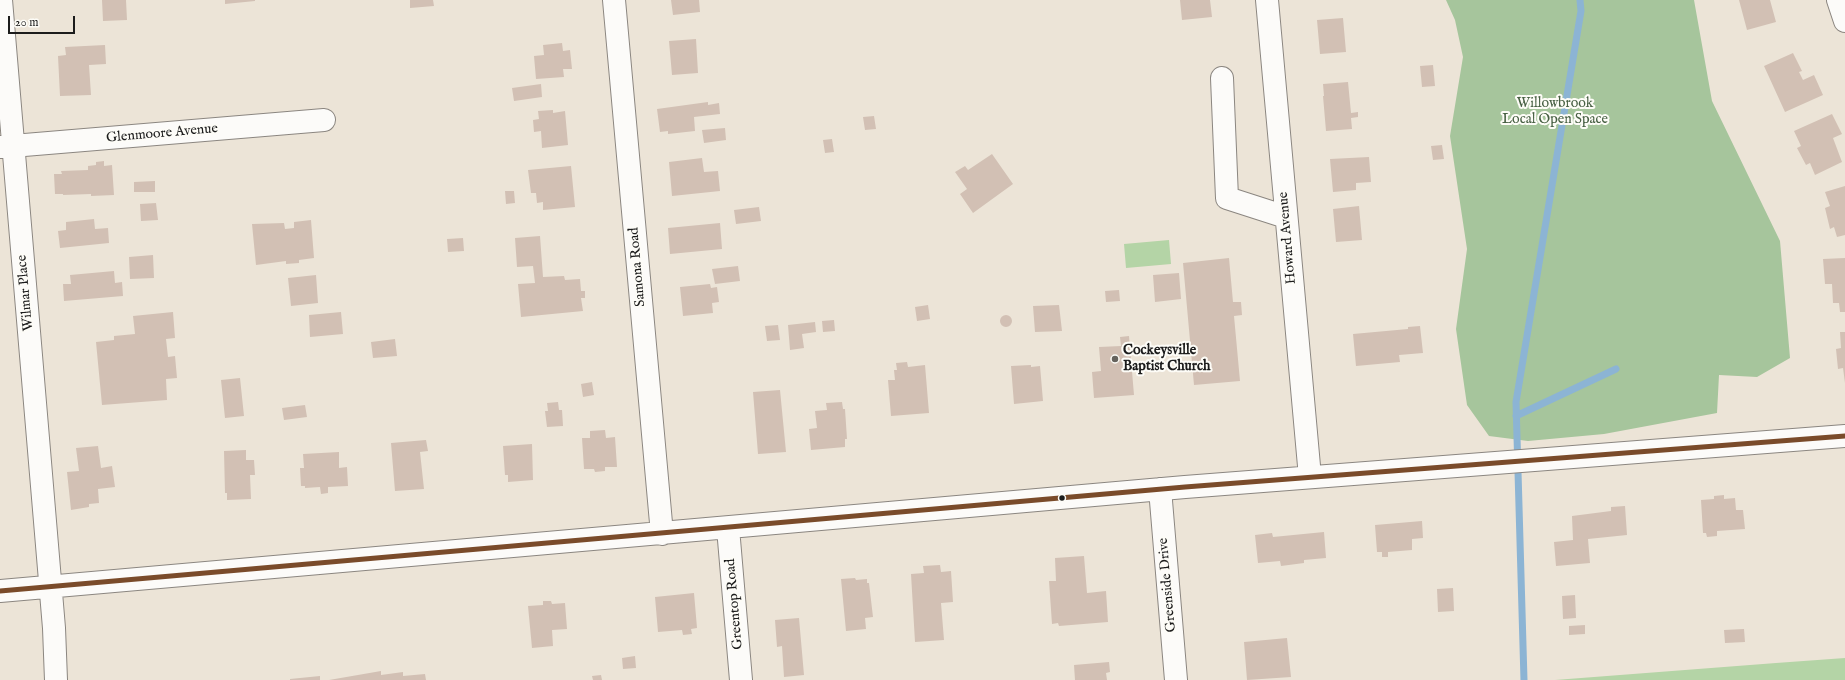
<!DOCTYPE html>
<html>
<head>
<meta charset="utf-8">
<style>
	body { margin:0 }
	#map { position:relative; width:1845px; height:680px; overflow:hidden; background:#ece4d7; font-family:"IM FELL English",serif }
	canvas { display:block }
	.scale { position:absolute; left:8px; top:16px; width:67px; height:18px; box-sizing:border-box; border:2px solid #1c1c1c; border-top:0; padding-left:5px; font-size:12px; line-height:14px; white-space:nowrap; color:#1c1c1c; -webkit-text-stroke:3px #fdfcf7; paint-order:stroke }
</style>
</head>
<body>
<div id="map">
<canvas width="1845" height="680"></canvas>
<div class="scale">20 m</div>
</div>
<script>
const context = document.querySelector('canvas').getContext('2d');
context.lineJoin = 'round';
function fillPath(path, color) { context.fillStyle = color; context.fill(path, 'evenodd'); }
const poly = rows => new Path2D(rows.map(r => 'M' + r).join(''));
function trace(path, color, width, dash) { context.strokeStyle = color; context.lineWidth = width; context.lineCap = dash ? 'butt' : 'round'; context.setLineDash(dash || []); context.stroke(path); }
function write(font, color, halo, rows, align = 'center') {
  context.font = font + ' "IM FELL English",serif'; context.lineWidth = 4; context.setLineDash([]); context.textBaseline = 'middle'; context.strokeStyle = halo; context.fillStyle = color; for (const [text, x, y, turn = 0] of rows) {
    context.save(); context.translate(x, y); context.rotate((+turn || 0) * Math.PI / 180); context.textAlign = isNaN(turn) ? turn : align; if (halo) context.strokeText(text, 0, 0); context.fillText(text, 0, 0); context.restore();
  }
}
const green = poly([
	[1169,240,1171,264,1126,268,1124,244],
	[1845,658,1845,680,1555,680,1776,663]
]);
const forest = poly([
	[1446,0,1694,0,1712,101,1780,241,1790,358,1757,377,1719,375,1717,413,1604,434,1528,441,1489,436,1467,405,1456,329,1467,249,1450,136,1463,57,1455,20]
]);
const stream = poly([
	[1516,416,1616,369],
	[1524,680,1516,402,1581,11,1580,0]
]);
const building = poly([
	[102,0,126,0,127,20,103,21],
	[225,0,255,0,255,1,225,4],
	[410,0,433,0,434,6,410,8],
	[671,0,699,0,700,12,673,15],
	[1180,0,1210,0,1212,17,1182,20],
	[1739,0,1770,0,1776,22,1747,30],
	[1343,18,1346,52,1320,54,1317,20],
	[696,39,698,73,672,75,669,41],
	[562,43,563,51,570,50,572,69,563,69,564,77,536,79,534,56,544,55,543,45],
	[105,45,106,64,89,65,91,95,60,96,58,56,66,55,65,47],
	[1793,53,1802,71,1799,72,1803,80,1814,75,1823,95,1785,112,1764,66],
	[1433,65,1435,86,1422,87,1420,66],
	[1348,82,1351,113,1358,112,1358,117,1351,118,1352,129,1326,131,1323,96,1324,96,1323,84],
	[541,84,542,97,514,101,512,88],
	[708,102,708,105,719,103,720,114,694,117,695,131,668,134,668,131,660,132,657,109],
	[553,110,553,113,565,111,568,145,542,148,541,131,534,132,533,120,539,119,538,111],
	[1832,114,1842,134,1833,138,1842,162,1815,175,1810,163,1806,165,1797,148,1801,146,1794,131],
	[874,116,876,129,865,130,863,117],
	[725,128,726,140,704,143,702,130],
	[832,139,834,152,825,153,823,140],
	[1442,145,1444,159,1433,160,1431,146],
	[992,154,1013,184,973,213,960,194,967,189,955,172,965,166,968,170],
	[1369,157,1371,182,1356,183,1356,190,1333,192,1330,159],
	[702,158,704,172,718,171,720,191,672,196,669,162],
	[104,161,104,166,112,165,114,195,91,196,91,194,63,195,63,194,55,194,54,174,62,174,61,171,88,170,88,166,96,165,96,162],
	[571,166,575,207,543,210,543,202,537,203,536,193,531,193,528,170],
	[155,181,155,192,134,192,134,182],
	[1845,186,1845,235,1837,237,1834,227,1830,229,1825,208,1830,206,1825,192],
	[505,191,514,191,515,203,506,204],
	[156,203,158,220,141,221,140,204],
	[1359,206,1362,240,1336,242,1333,209],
	[759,207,761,221,736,224,734,210],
	[94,219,95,229,108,228,109,243,60,248,58,231,66,230,66,222],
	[311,220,314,258,299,260,299,263,286,264,286,261,256,265,252,224,284,223,285,229,294,228,294,222],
	[720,223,722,249,670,254,668,228],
	[540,236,543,277,564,276,565,280,580,279,581,291,585,291,585,298,581,298,583,311,521,317,518,284,535,283,533,266,517,267,515,238],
	[463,238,464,251,448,252,447,239],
	[153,255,154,278,130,279,129,257],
	[1229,258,1233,302,1241,302,1242,315,1234,316,1240,381,1194,385,1183,263],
	[1845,258,1845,312,1840,312,1839,303,1833,303,1832,284,1825,284,1823,259],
	[738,266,740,281,715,284,712,269],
	[114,271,115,283,122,282,123,296,64,301,63,284,71,284,70,275],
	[1179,273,1181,299,1155,302,1153,275],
	[316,275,318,303,291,306,288,278],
	[710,284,711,288,717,287,719,302,712,303,713,313,683,316,680,287],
	[1119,290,1120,301,1106,302,1105,291],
	[928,305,930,319,917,321,915,307],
	[1059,305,1062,331,1035,332,1033,306],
	[173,312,175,338,166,339,168,357,175,356,177,378,166,379,167,400,102,405,96,342,114,340,114,336,135,334,133,316],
	[341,312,343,334,310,337,309,315],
	'1000 321a6 6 0 1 1 12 0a6 6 0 1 1-12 0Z',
	[834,320,835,331,823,332,822,321],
	[815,322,816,332,802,334,804,348,790,350,788,325],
	[778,325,780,340,767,341,765,326],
	[1420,326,1423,353,1399,355,1400,362,1356,366,1353,334,1408,329,1408,327],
	[1840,332,1845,332,1845,383,1843,368,1838,369,1836,349,1841,348],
	[1129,336,1134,395,1094,398,1092,372,1101,371,1099,347,1121,346,1120,337],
	[395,339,397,356,373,358,371,342],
	[907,362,908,367,925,365,929,413,891,416,888,380,895,380,894,370,897,370,896,363],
	[1031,365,1031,367,1040,366,1043,401,1014,404,1011,366],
	[240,378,244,416,225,418,221,380],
	[592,382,594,395,583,397,581,384],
	[780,390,786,452,758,454,753,392],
	[558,402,559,410,562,410,563,426,547,427,545,411,548,411,547,403],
	[842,402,843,409,845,409,847,439,845,439,845,447,811,450,809,429,817,428,815,411,827,410,826,403],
	[305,405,307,417,284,420,282,408],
	[605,430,606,438,615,437,617,467,605,467,605,471,595,472,594,469,584,469,582,438,590,438,590,431],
	[426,440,428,451,420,452,424,489,395,491,391,443],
	[532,444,533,480,508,482,508,475,505,475,503,446],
	[98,446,101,468,112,466,115,487,98,489,99,503,89,504,89,507,71,510,67,472,79,471,76,448],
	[246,450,246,460,254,460,255,475,250,475,251,499,227,500,227,493,225,493,224,451],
	[339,452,339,468,347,467,348,486,328,487,328,493,321,494,320,487,305,488,305,486,301,486,300,468,304,468,303,454],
	[1724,495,1724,499,1735,498,1736,510,1743,510,1745,529,1717,531,1717,536,1707,537,1706,533,1703,533,1701,500,1714,499,1714,496],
	[1625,506,1627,535,1588,539,1590,563,1556,566,1554,542,1573,540,1572,516,1611,511,1611,507],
	[1422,521,1423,538,1412,539,1412,550,1388,552,1388,557,1382,557,1382,552,1377,552,1375,525],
	[1324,532,1326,558,1304,560,1304,563,1281,566,1280,561,1258,563,1255,535,1272,533,1273,537],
	[1084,556,1087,593,1106,591,1108,622,1059,626,1058,623,1052,624,1049,581,1056,581,1055,558],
	[940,565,941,572,951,571,953,602,941,603,944,640,915,642,911,574,924,573,923,566],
	[855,578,856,580,867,579,867,583,869,583,873,617,865,618,866,629,846,631,841,579],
	[1453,588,1454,611,1438,612,1437,589],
	[694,593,697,628,691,629,692,634,683,635,682,630,658,632,655,597],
	[1575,595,1576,618,1563,619,1562,596],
	[543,601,551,601,552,604,565,603,567,629,552,630,553,646,532,648,528,606,543,605],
	[799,618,804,675,784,677,782,646,777,647,775,620],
	[1585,625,1585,634,1569,635,1569,626],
	[1744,629,1745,642,1725,643,1724,630],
	[1287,638,1291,677,1247,680,1244,642],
	[635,656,636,668,623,669,622,658],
	[1109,662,1110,672,1106,673,1107,680,1075,680,1074,665],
	[381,671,381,675,403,672,403,676,425,674,426,680,329,680],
	[601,675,602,680,593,680,592,676],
	[320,676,320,680,290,680,290,679]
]);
const minor = poly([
	[1,0,54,628,56,680],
	[614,0,662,534],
	[1267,0,1310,477],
	[1838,0,1845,21],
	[1222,78,1227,198,1286,217],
	[0,147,324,120],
	[1160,489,1176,680],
	[728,528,741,680],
	[0,591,1185,487,1845,436]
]);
const bus1 = poly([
	[0,591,1185,487,1845,436]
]);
const markers = [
	[1115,359,4,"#65625d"],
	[1062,498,3.5,"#1c1c1c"]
];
const parkNames = [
	["Willowbrook",1555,104],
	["Local Open Space",1555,120]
];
const streetNames = [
	["Glenmoore Avenue",162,134,-5],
	["Howard Avenue",1288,238,-95],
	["Samona Road",638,267,-95],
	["Wilmar Place",26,293,-95],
	["Greenside Drive",1168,585,-95],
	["Greentop Road",735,604,-95]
];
const poiNames = [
	["Cockeysville",1123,351],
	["Baptist Church",1123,367]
];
fillPath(green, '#b4d4a6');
fillPath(forest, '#a6c59c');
trace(stream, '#8cb4d4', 7);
fillPath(building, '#d2c0b4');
trace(minor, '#8b8680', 24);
trace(minor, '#fcfbf9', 22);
trace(bus1, '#7a4b2a', 5);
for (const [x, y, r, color] of markers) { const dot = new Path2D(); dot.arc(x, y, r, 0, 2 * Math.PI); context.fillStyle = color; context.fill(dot); trace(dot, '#fdfcf7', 1.5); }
write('14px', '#476043', '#fdfcf7', parkNames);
write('14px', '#1c1c1c', '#fdfcf7', streetNames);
write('bold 14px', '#1c1c1c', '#fdfcf7', poiNames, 'left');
</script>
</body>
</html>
